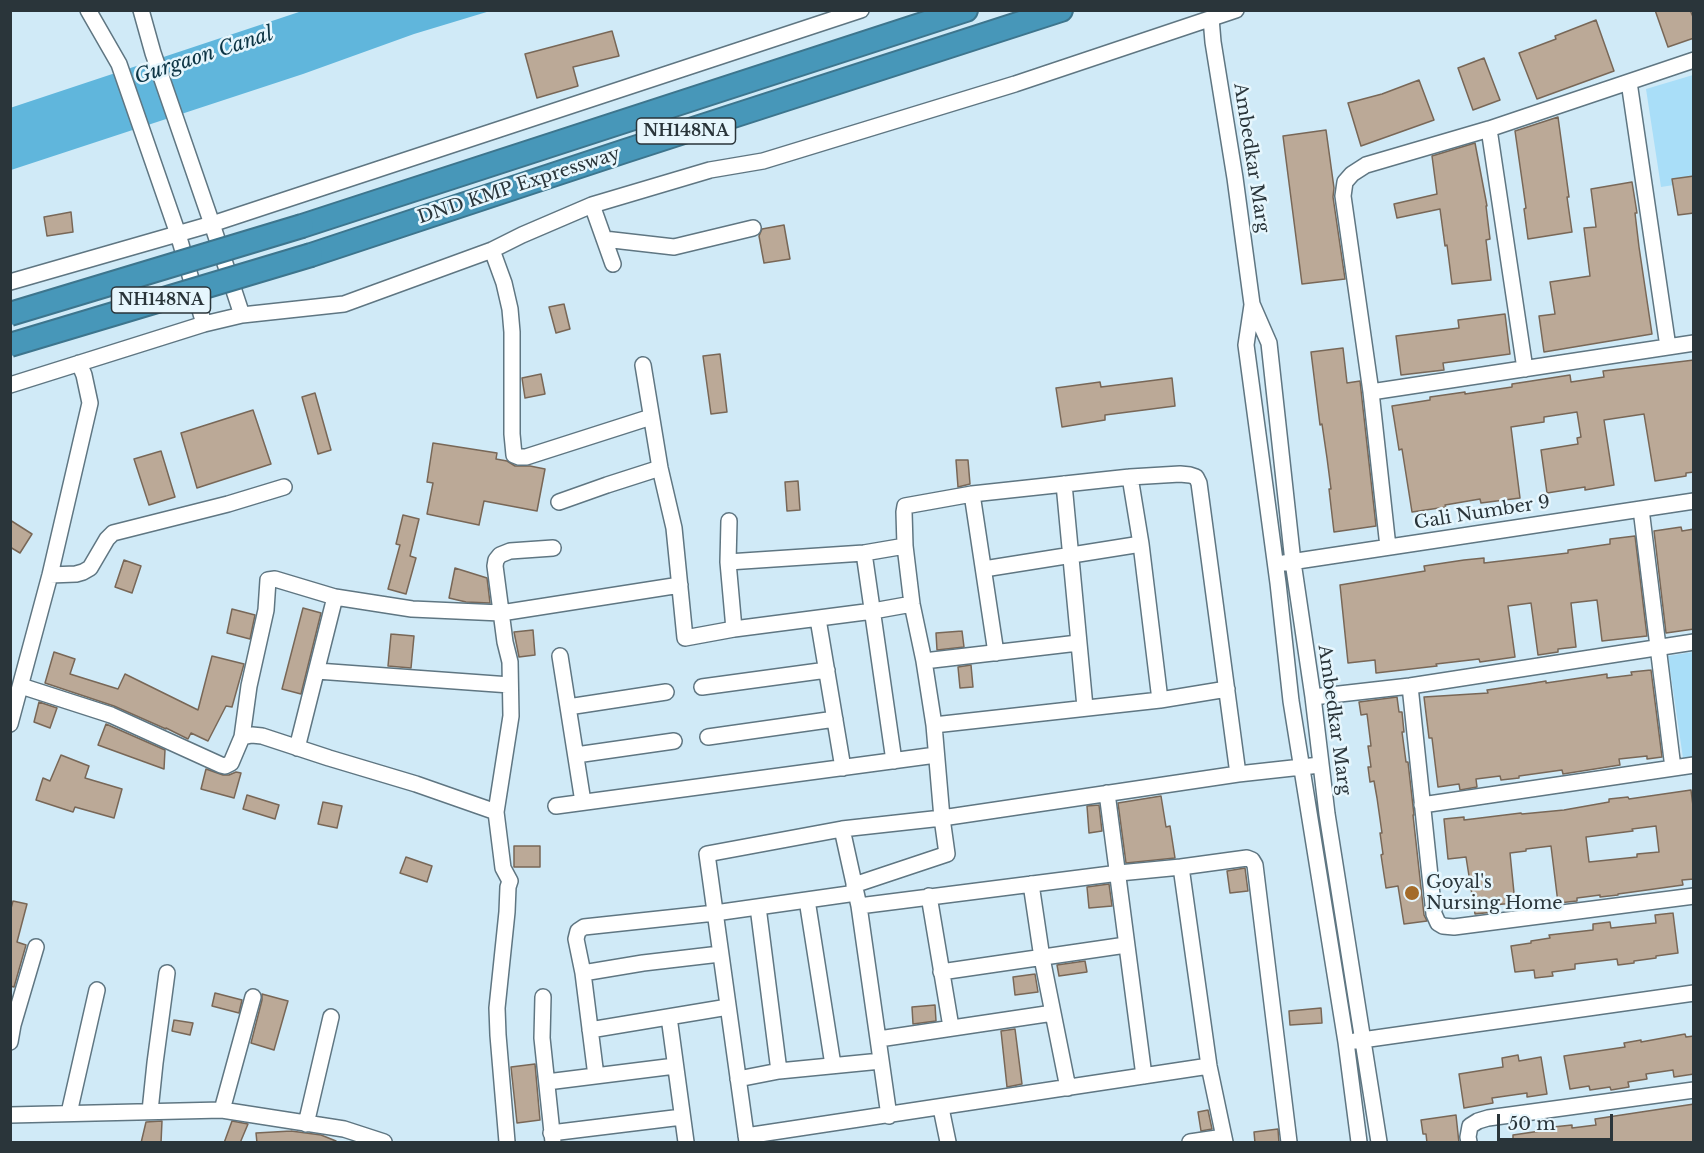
<!DOCTYPE html>
<html>
<head>
<meta charset="utf-8">
<style>
	body { margin:0 }
	#map { position:relative; width:1704px; height:1153px; overflow:hidden; background:#d0eaf7; font-family:"Libre Baskerville",serif }
	canvas { display:block }
	.frame { position:absolute; inset:0; border:12px solid #2a353a; pointer-events:none }
	.scale { position:absolute; left:1497px; top:1114px; width:116px; height:27px; box-sizing:border-box; border:3px solid #2a353a; border-top:0; padding-left:8px; font-size:18px; line-height:21px; white-space:nowrap; color:#2a353a; -webkit-text-stroke:4px #e6f6fd; paint-order:stroke }
</style>
</head>
<body>
<div id="map">
<canvas width="1704" height="1153"></canvas>
<div class="frame"></div>
<div class="scale">50 m</div>
</div>
<script>
const context = document.querySelector('canvas').getContext('2d');
context.lineJoin = 'round';
function fillPath(path, color) { context.fillStyle = color; context.fill(path, 'evenodd'); }
const poly = rows => new Path2D(rows.map(r => 'M' + r).join(''));
function trace(path, color, width, dash) { context.strokeStyle = color; context.lineWidth = width; context.lineCap = dash ? 'butt' : 'round'; context.setLineDash(dash || []); context.stroke(path); }
function write(font, color, halo, rows, align = 'center') {
  context.font = font + ' "Libre Baskerville",serif'; context.lineWidth = 5; context.setLineDash([]); context.textBaseline = 'middle'; context.strokeStyle = halo; context.fillStyle = color; for (const [text, x, y, turn = 0] of rows) {
    context.save(); context.translate(x, y); context.rotate((+turn || 0) * Math.PI / 180); context.textAlign = isNaN(turn) ? turn : align; if (halo) context.strokeText(text, 0, 0); context.fillText(text, 0, 0); context.restore();
  }
}
const green = poly([
	[1693,75,1693,182,1661,187,1646,89],
	[1693,652,1693,757,1683,758,1668,656]
]);
const water = poly([
	[302,11,490,11,414,34,303,74,11,170,10,108]
]);
const building = poly([
	[1655,10,1690,10,1694,19,1694,38,1668,47,1655,10],
	[1596,20,1614,71,1537,99,1519,53,1556,39,1555,36,1596,20],
	[612,31,619,56,573,67,578,86,537,98,525,54,612,31],
	[1484,58,1500,100,1473,110,1458,68,1484,58],
	[1419,80,1434,120,1361,146,1348,103,1382,94,1419,80],
	[1558,117,1569,197,1567,197,1572,232,1528,239,1524,209,1526,208,1515,131,1558,117],
	[1326,130,1334,188,1333,197,1345,279,1302,284,1283,136,1326,130],
	[1475,143,1487,206,1486,206,1490,239,1486,240,1491,280,1452,284,1447,245,1445,246,1440,209,1397,218,1394,204,1437,194,1432,156,1475,143],
	[1694,176,1694,213,1678,215,1672,179,1694,176],
	[1632,182,1637,213,1635,213,1639,247,1652,334,1544,352,1539,316,1555,314,1550,282,1590,276,1584,228,1596,227,1591,189,1632,182],
	[71,212,73,232,47,236,44,217,71,212],
	[784,225,790,259,764,263,759,236,762,229,784,225],
	[564,304,570,329,556,333,549,307,564,304],
	[1505,314,1510,354,1443,363,1444,370,1401,375,1396,336,1459,328,1458,320,1505,314],
	[1343,348,1347,383,1360,381,1376,526,1334,532,1329,489,1331,489,1327,458,1322,424,1320,425,1311,352,1343,348],
	[720,354,727,412,711,414,703,356,720,354],
	[1694,360,1694,472,1686,473,1686,476,1655,481,1644,414,1604,420,1614,485,1585,490,1585,487,1547,493,1541,450,1578,444,1577,438,1581,437,1577,412,1544,417,1544,422,1511,427,1520,498,1481,503,1480,499,1445,505,1446,507,1412,512,1402,449,1399,450,1392,406,1430,400,1430,397,1465,392,1465,394,1512,387,1512,384,1570,375,1571,382,1604,377,1603,371,1694,360],
	[541,374,545,394,525,398,522,378,541,374],
	[1172,378,1175,406,1105,415,1105,420,1062,427,1056,388,1100,382,1101,387,1172,378],
	[315,393,331,450,318,454,302,397,315,393],
	[253,410,271,464,197,488,181,433,253,410],
	[433,443,497,453,496,459,507,461,515,466,530,466,545,469,537,511,484,501,479,525,427,514,433,483,427,482,433,443],
	[161,451,175,497,149,505,134,459,161,451],
	[956,460,968,460,970,484,958,487,956,460],
	[798,481,800,510,787,511,785,482,798,481],
	[403,515,419,519,410,556,416,558,406,594,388,589,400,545,396,544,403,515],
	[10,520,32,534,20,553,10,547,10,520],
	[1681,527,1682,531,1694,529,1694,629,1666,633,1654,531,1681,527],
	[1635,536,1647,636,1602,641,1597,600,1571,603,1576,647,1558,649,1558,652,1538,655,1531,603,1508,606,1515,657,1480,662,1479,659,1436,664,1437,666,1376,673,1375,660,1348,663,1340,585,1425,571,1424,566,1464,560,1484,558,1484,563,1568,553,1568,550,1610,544,1610,539,1635,536],
	[124,560,141,566,132,593,115,587,124,560],
	[455,568,487,578,490,603,466,602,449,598,455,568],
	[303,608,321,613,301,694,282,689,303,608],
	[232,609,255,615,250,639,227,633,232,609],
	[533,630,535,655,519,657,514,632,533,630],
	[962,631,964,647,937,650,936,633,962,631],
	[391,634,414,636,411,668,388,666,391,634],
	[54,652,75,659,70,674,118,689,125,674,198,710,212,656,244,664,232,707,226,706,208,741,191,733,188,739,166,728,166,729,114,706,45,683,54,652],
	[971,665,973,687,960,688,958,667,971,665],
	[1651,670,1662,757,1647,759,1647,756,1619,759,1620,765,1563,774,1562,770,1519,776,1519,778,1501,780,1500,776,1476,779,1477,787,1460,790,1459,784,1438,787,1432,738,1429,738,1424,697,1488,693,1487,690,1528,684,1546,681,1546,683,1607,674,1607,678,1632,675,1631,672,1651,670],
	[1397,697,1399,712,1402,712,1404,732,1402,732,1406,762,1408,762,1414,815,1413,815,1424,915,1427,921,1404,924,1398,886,1386,888,1381,855,1383,854,1380,833,1382,833,1377,798,1374,781,1370,782,1368,767,1371,767,1368,746,1371,746,1367,714,1361,715,1359,702,1397,697],
	[39,702,57,708,50,728,34,722,39,702],
	[106,724,165,750,164,769,98,745,106,724],
	[61,755,89,766,85,778,122,789,114,818,75,807,73,812,36,800,43,778,50,781,61,755],
	[206,769,223,775,229,775,236,772,241,773,234,798,201,789,206,769],
	[1691,790,1694,814,1694,879,1682,880,1683,885,1618,894,1618,895,1600,897,1600,895,1577,898,1577,901,1558,903,1551,846,1526,849,1526,851,1510,853,1515,903,1493,905,1494,912,1475,914,1466,857,1448,859,1444,819,1464,817,1464,820,1521,813,1522,814,1564,810,1609,802,1609,799,1628,797,1629,799,1691,790],
	[1656,826,1659,852,1637,854,1637,857,1589,862,1586,837,1633,831,1632,829,1656,826],
	[247,795,279,805,275,819,243,809,247,795],
	[1161,796,1166,827,1170,826,1175,858,1126,863,1118,803,1161,796],
	[323,802,342,806,337,828,318,824,323,802],
	[1099,805,1102,831,1089,833,1087,806,1099,805],
	[514,846,540,846,540,867,514,867,514,846],
	[406,857,432,866,427,882,400,873,406,857],
	[1245,868,1248,891,1230,893,1227,871,1245,868],
	[1109,884,1112,906,1089,908,1087,887,1109,884],
	[13,901,27,904,17,942,26,945,14,987,10,986,10,912,13,901],
	[1673,913,1678,953,1656,956,1656,958,1634,961,1634,963,1618,965,1617,959,1575,964,1575,969,1552,972,1553,976,1535,978,1534,970,1515,972,1511,946,1531,943,1531,941,1550,938,1549,935,1593,930,1593,924,1610,922,1611,928,1656,923,1655,915,1673,913],
	[1085,961,1087,972,1059,976,1057,965,1085,961],
	[1035,974,1038,992,1015,995,1013,977,1035,974],
	[215,993,242,1000,239,1013,212,1006,215,993],
	[262,994,288,1001,274,1050,251,1043,262,1000,262,994],
	[935,1005,936,1021,913,1024,912,1007,935,1005],
	[1321,1008,1322,1023,1290,1025,1289,1011,1321,1008],
	[174,1020,193,1023,190,1035,172,1031,174,1020],
	[1015,1029,1022,1084,1007,1087,1001,1031,1015,1029],
	[1685,1034,1686,1037,1694,1036,1694,1074,1674,1077,1673,1070,1646,1074,1647,1079,1628,1082,1629,1087,1611,1090,1610,1087,1590,1090,1589,1086,1570,1089,1564,1056,1625,1047,1624,1043,1641,1040,1641,1042,1685,1034],
	[1518,1055,1519,1061,1541,1057,1547,1094,1527,1097,1527,1093,1492,1098,1493,1103,1464,1108,1459,1074,1503,1067,1502,1058,1518,1055],
	[535,1064,540,1120,517,1123,511,1067,535,1064],
	[1694,1104,1694,1143,1513,1143,1513,1135,1554,1129,1553,1127,1572,1125,1572,1128,1596,1125,1595,1119,1694,1104],
	[1208,1110,1212,1129,1201,1131,1198,1112,1208,1110],
	[1456,1115,1459,1143,1427,1143,1426,1134,1423,1134,1421,1120,1456,1115],
	[162,1121,161,1143,141,1143,146,1122,162,1121],
	[232,1121,248,1124,240,1143,224,1143,232,1121],
	[1278,1129,1279,1143,1255,1143,1254,1132,1278,1129],
	[291,1131,321,1135,336,1141,336,1143,257,1143,256,1133,291,1131]
]);
const minor = poly([
	[88,10,119,64,178,234,204,324],
	[141,10,153,53,212,224,242,315],
	[1211,18,1213,42,1235,178,1252,304,1269,343,1293,562,1313,697,1327,814,1379,1142],
	[1629,82,1668,347],
	[1489,129,1525,369],
	[592,205,613,264],
	[604,239,674,247,753,228],
	[492,250,504,283,510,309,512,332,512,434,514,455,519,457,526,457,651,417],
	[10,282,212,224,861,10],
	[1252,305,1246,345,1278,583,1291,701,1346,1042,1359,1142],
	[643,365,660,468,674,528,685,638,734,629,873,611,912,604],
	[10,385,204,324,242,315,344,304,492,250,522,235,592,205,710,170,763,161,1015,84,1236,10],
	[1371,392,1694,343],
	[1130,477,1141,544,1160,700],
	[1064,484,1085,707],
	[972,494,996,653],
	[559,502,607,485,660,468],
	[1641,509,1673,768],
	[729,521,728,562,734,629],
	[1388,547,1371,392,1343,196,1345,182,1352,174,1366,165,1489,129,1694,60],
	[864,553,894,761],
	[728,562,864,553,905,546],
	[1284,563,1694,501],
	[984,569,1141,544],
	[50,575,76,574,83,572,90,568,107,539,113,533,228,504,284,487],
	[818,619,843,768],
	[560,656,583,802],
	[924,661,1078,643],
	[317,671,510,685],
	[21,686,111,715,221,765,225,766,231,763,242,737,252,735,262,736,329,758,416,784,496,812,503,868,510,881,508,887,507,912,497,1008,498,1035,507,1142],
	[1410,686,1434,914,1438,923,1443,926,1454,927,1694,896],
	[702,687,827,670],
	[1313,697,1410,686,1694,642],
	[568,707,666,692],
	[10,724,50,575,90,403,84,375,79,363],
	[934,725,1160,700,1227,689],
	[242,737,249,686,266,610,268,580,275,579,335,597,412,609,501,613,680,585],
	[708,737,835,719],
	[297,748,335,597],
	[576,755,674,741],
	[1107,793,1144,1076],
	[1422,805,1694,765],
	[556,806,936,755],
	[496,812,511,716,510,662,505,642,495,566,496,560,500,555,510,551,553,548],
	[842,829,859,906,889,1116],
	[1181,867,1209,1066,1225,1142],
	[1031,884,1042,958,1068,1088],
	[854,885,947,854,942,818,934,725,924,661,912,604,905,546,904,512,905,506,972,494,1130,477,1180,474,1190,475,1196,477,1199,483,1238,774],
	[929,896,951,1027],
	[807,900,833,1065],
	[859,906,1119,873,1181,867,1247,858,1252,860,1255,865,1289,1142],
	[758,907,779,1071],
	[941,972,1126,945],
	[583,973,643,963,720,954],
	[543,997,542,1038,553,1142],
	[669,1017,686,1142],
	[590,1030,728,1007],
	[879,1039,1053,1013],
	[1355,1041,1694,993],
	[10,1042,13,1025,36,947],
	[596,1076,583,973,576,939,578,931,584,927,715,913,856,893],
	[738,1079,779,1071,881,1061],
	[547,1082,675,1066],
	[941,1108,948,1142],
	[222,1110,253,997],
	[150,1111,155,1063,167,973],
	[69,1113,97,990],
	[10,1115,222,1110,344,1129,384,1142],
	[306,1124,331,1017],
	[551,1133,682,1117],
	[746,1136,1209,1066],
	[747,1142,707,854,842,829,942,818,1238,774,1320,765],
	[1190,1142,1224,1137],
	[1469,1142,1468,1137,1470,1126,1478,1121,1488,1118,1694,1090]
]);
const highway = poly([
	[302,226,966,10],
	[311,255,625,151,1061,10]
]);
const highwayBridge = poly([
	[10,314,302,226],
	[10,345,311,255]
]);
const markers = [
	[1412,893,8,"#a46b29"]
];
const shields = [
	[686,131,99],
	[161,300,99]
];
const shieldNames = [
	["NH148NA",686,131],
	["NH148NA",161,300]
];
const streetNames = [
	["Ambedkar Marg",1251,158,81],
	["DND KMP Expressway",519,186,-18],
	["Gali Number 9",1482,513,-9],
	["Ambedkar Marg",1334,720,82]
];
const poiNames = [
	["Goyal's",1426,883],
	["Nursing Home",1426,904]
];
const waterNames = [
	["Gurgaon Canal",204,56,-18]
];
fillPath(green, '#a9def8');
fillPath(water, '#60b6dc');
fillPath(building, '#bba997');
trace(building, '#786757', 1.5);
trace(minor, '#5f7682', 18);
trace(highway, '#3d758d', 26);
trace(minor, '#fff', 15);
trace(highway, '#4797b9', 22);
trace(highwayBridge, '#3d758d', 26, []);
trace(highwayBridge, '#4797b9', 22);
for (const [x, y, r, color] of markers) { const dot = new Path2D(); dot.arc(x, y, r, 0, 2 * Math.PI); context.fillStyle = color; context.fill(dot); trace(dot, '#e6f6fd', 2); }
for (const [x, y, w] of shields) { const box = new Path2D(); box.roundRect(x - w / 2, y - 13, w, 26, 4.5); context.fillStyle = '#e6f6fd'; context.fill(box); trace(box, '#2a353a', 1.5); }
write('bold 16px', '#2a353a', null, shieldNames);
write('18px', '#2a353a', '#e6f6fd', streetNames);
write('18px', '#2a353a', '#e6f6fd', poiNames, 'left');
write('italic 20px', '#0c3444', '#e6f6fd', waterNames);
</script>
</body>
</html>
